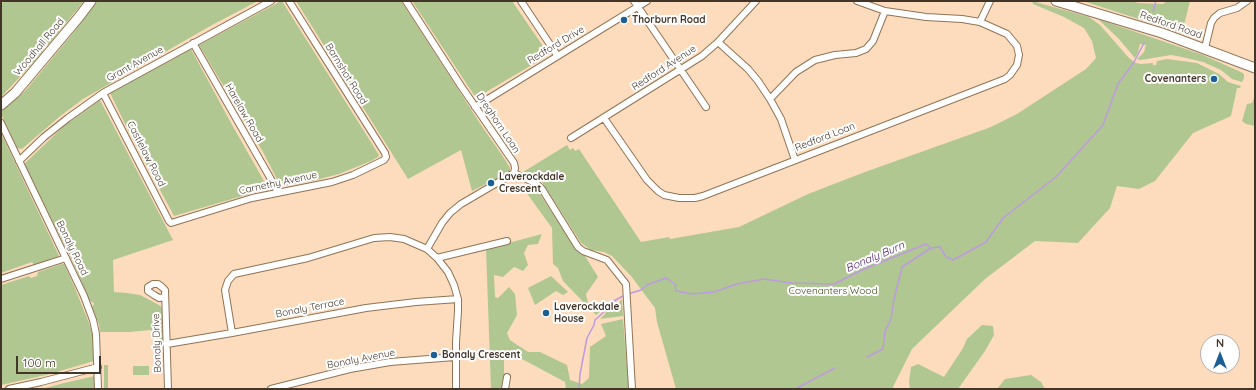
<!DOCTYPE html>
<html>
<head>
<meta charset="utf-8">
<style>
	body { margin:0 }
	#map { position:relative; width:1256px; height:390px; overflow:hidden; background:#fcdcbc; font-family:Quicksand,sans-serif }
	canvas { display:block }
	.frame { position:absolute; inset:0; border:2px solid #433629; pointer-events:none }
	.north { position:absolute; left:1200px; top:334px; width:40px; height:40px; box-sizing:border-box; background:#fff; border:1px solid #b4afa9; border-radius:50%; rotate:0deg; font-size:11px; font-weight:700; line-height:16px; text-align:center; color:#433629 }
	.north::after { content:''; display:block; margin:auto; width:14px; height:18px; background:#1b5f94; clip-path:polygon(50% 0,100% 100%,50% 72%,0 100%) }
	.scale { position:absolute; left:16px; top:356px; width:85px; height:18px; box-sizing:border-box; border:2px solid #433629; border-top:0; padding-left:5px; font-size:12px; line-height:14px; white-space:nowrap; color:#433629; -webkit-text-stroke:3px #fff; paint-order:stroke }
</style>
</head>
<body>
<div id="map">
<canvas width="1256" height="390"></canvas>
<div class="frame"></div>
<div class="north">N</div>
<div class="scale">100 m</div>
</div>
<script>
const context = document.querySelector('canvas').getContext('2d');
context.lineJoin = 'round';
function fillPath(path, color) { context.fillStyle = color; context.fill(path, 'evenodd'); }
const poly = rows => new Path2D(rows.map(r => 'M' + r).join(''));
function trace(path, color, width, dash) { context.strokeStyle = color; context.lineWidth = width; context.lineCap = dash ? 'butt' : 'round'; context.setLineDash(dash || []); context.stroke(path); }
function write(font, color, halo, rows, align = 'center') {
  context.font = font + ' Quicksand,sans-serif'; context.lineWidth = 4; context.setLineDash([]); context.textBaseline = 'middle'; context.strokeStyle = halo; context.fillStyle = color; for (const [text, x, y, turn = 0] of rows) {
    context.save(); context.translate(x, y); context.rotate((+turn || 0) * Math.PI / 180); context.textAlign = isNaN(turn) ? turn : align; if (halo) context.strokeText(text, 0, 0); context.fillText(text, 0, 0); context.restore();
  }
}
const green = poly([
	[8,1,84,1,49,44,44,48,44,50,33,63,1,97,1,3],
	[96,1,258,1,212,25,83,99,59,117,23,148,21,149,17,148,1,114,1,111,26,90,74,32],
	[281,1,282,1,379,155,378,157,371,161,339,174,316,180,284,186,280,185,263,152,199,45],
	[296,1,401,1,483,128,502,155,510,168,510,172,472,191,461,150,408,179],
	[412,1,512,1,547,52,547,56,476,98],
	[1032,1,1089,17,1100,25,1129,58,1136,63,1141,64,1153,63,1153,65,1156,65,1157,61,1167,59,1197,63,1219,74,1228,82,1241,86,1240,88,1237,88,1231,116,1193,133,1155,181,1139,189,1117,186,1110,208,1078,243,1035,241,985,279,912,349,892,389,676,389,657,322,655,308,631,276,612,256,604,252,591,250,581,243,542,182,528,177,523,172,567,145,570,150,573,148,575,151,579,149,641,242,669,237,670,239,739,227,808,194,865,172,991,127,1017,114,1086,69,1096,58,1092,41,1084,28,1064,17,1033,4],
	[1083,1,1132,1,1138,3,1163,4,1167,1,1190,1,1182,33],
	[1098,19,1203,55,1241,72,1244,74,1244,78,1242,82,1232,79,1221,70,1203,62,1182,57,1171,55,1141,60,1137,59,1144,52,1146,45,1140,44,1138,52,1135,58,1134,57,1119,39],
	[191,49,231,123,264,181,266,186,263,190,174,216,127,128,110,93],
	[1255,95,1255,126,1246,124,1242,121,1247,104,1252,103],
	[100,100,173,240,113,260,114,292,127,293,140,295,159,305,163,309,163,341,159,341,160,334,158,334,158,331,151,331,151,330,129,332,100,332,99,325,92,306,93,306,94,303,90,301,71,258,24,164,64,126],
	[1,133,59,256,34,265,32,262,1,273],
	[536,188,564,231,585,256,598,277,586,294,588,303,594,307,601,302,605,303,603,309,596,315,563,281,558,268,553,264,552,228,526,192],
	[542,234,538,244,528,245,524,253,528,265,523,271,514,267,503,277,494,275,495,297,498,298,509,287,515,294,517,315,507,333,510,340,528,352,540,352,567,365,570,380,582,384,589,378,590,347,606,336,601,324,623,319,629,389,566,389,565,382,509,352,504,355,504,380,503,389,491,389,486,249],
	[62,264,64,264,74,286,89,323,93,336,94,361,50,374,1,385,1,285,29,276,31,278,37,276,38,272],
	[551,276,568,292,563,295,556,291,535,305,528,288],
	[622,299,623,316,600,319,605,314,610,305,616,301,618,304],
	[982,325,993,326,994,335,985,351,958,389,910,389,909,382,911,367,918,364,944,377,963,348,967,339],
	[104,365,108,365,108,389,104,389],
	[133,366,149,366,149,375,133,375],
	[1031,375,1041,382,1045,389,997,389,1005,379],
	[95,376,95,389,42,389,64,383]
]);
const stream = poly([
	[1153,11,1156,1],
	[628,294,641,290,647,285,666,278,675,284,676,291,692,294,714,292,737,284,764,279,792,283,834,284,862,270,926,244,931,248,940,247,946,257,953,260,986,242,1003,218,1056,177,1103,125,1118,84,1134,62,1144,43],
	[867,357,883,349,885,331,891,319,894,299,902,267,931,248],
	[579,389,580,374,587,338,594,325,595,320,605,311,608,304,625,295],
	[795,389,835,368]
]);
const street = poly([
	[406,1,461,86,514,163,515,168,514,173],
	[521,1,557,55],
	[634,1,706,107],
	[857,1,885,11,926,17,962,19,980,22,990,1],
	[718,42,748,69,758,81,770,99,781,119,795,160],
	[193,43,276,188,277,192],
	[1205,48,1211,23,1214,18,1220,13,1237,8,1247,1],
	[103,93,169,221,171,223,252,198,332,182,353,175,384,160,386,157,385,153,289,1],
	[770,99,796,72,815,60,835,55,856,53,866,49,873,41,885,11],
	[475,107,647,1],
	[604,118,647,180,658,191,664,195,679,198,695,198,703,196,1005,79,1010,75,1017,65,1019,55,1017,46,1007,34,980,22],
	[1,123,84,296,93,320,96,334,98,389],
	[571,138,702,56,718,42,756,1],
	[19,161,44,137,68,118,103,93,271,1],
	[514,173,537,184,542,189,578,247,583,251,607,260,626,284,632,389],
	[427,249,442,223,450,213,461,204,514,173],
	[437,258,507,241],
	[1,279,66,258],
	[165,297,159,298,154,295,148,291,148,287,153,284,158,284,162,287,165,290,168,389],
	[232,333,225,290,228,281,234,274,308,258,374,238,390,237,404,239,427,249,437,258,448,272,454,285,458,299,458,311,456,342,456,389],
	[167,344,232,333,366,308,416,302,458,299],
	[9,389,41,382,98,367],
	[271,389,350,369,390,362,455,357],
	[505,389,507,377]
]);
const secondary = poly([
	[1056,1,1162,33,1255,68],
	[1,105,15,93,79,17,91,1]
]);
const markers = [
	[624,20,4,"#1b5f94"],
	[1214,79,4,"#1b5f94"],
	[491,183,4,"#1b5f94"],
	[546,313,4,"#1b5f94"],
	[434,355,4,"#1b5f94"]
];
const poiNames = [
	["Thorburn Road",632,20],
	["Covenanters",1206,79,"right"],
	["Laverockdale",499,177],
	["Crescent",499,189],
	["Laverockdale",554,307],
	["House",554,319],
	["Bonaly Crescent",442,355]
];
const streetNames = [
	["Redford Road",1171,25,19],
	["Redford Drive",556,45,-31],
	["Woodhall Road",39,47,-50],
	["Grant Avenue",135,64,-29],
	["Redford Avenue",664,68,-33],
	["Barnshot Road",346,74,58],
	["Harelaw Road",244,113,60],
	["Dreghorn Loan",498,123,56],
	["Redford Loan",825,137,-21],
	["Castlelaw Road",146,154,63],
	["Carnethy Avenue",278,183,-12],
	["Bonaly Road",72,248,64],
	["Bonaly Terrace",310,308,-11],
	["Bonaly Drive",157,343,-92],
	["Bonaly Avenue",361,359,-11]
];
const parkNames = [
	["Covenanters Wood",833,291]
];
const waterNames = [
	["Bonaly Burn",875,257,-23]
];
fillPath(green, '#b0c792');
trace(stream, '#be9ae1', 1.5);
trace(street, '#907456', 8);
trace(secondary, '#907456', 11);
trace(street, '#fff', 6);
trace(secondary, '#fff', 9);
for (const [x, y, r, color] of markers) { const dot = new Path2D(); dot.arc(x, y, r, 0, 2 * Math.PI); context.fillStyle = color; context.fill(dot); trace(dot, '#fff', 1.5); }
write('bold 10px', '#433629', '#fff', poiNames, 'left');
write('10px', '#433629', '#fff', streetNames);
write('10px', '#374a14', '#fff', parkNames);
write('italic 11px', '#502173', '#fff', waterNames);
</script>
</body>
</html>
